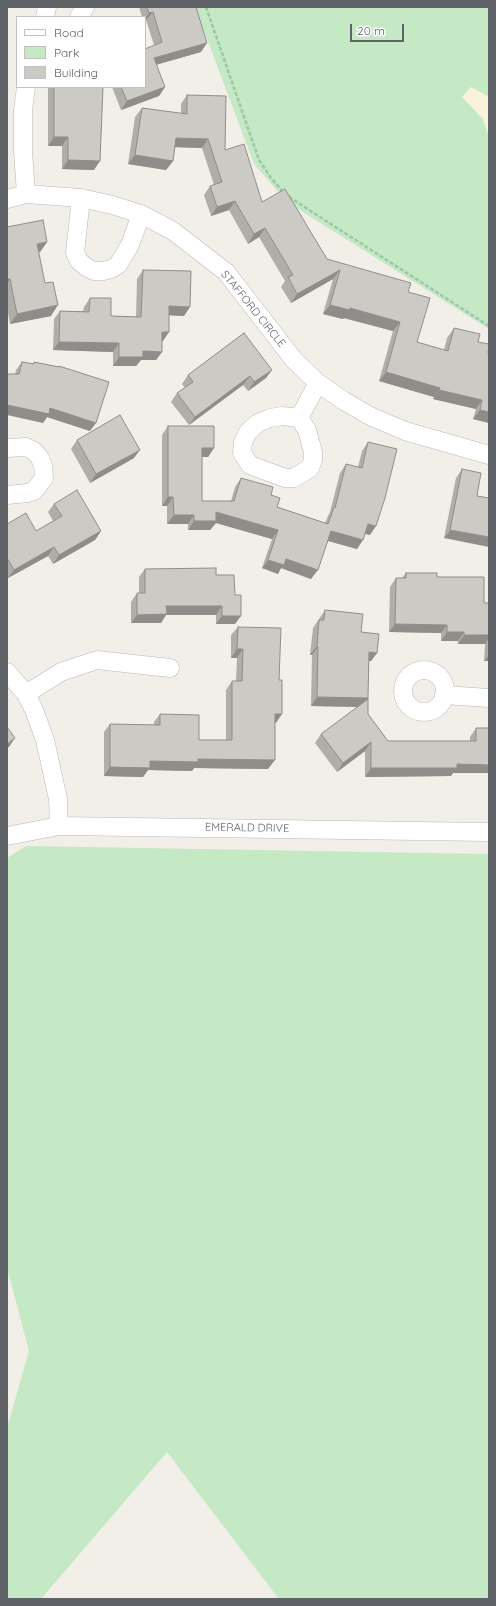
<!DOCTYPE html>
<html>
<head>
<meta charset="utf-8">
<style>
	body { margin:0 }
	#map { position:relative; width:496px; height:1606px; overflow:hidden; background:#f1efe8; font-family:Quicksand,sans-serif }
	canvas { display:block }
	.frame { position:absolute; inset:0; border:8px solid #5f6368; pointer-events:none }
	.legend { position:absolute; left:16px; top:16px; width:130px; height:72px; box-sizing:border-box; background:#fff; border:1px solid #bfc1c3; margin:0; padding:5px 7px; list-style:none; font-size:12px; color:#5f6368 }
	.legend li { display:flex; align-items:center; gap:8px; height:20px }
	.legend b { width:20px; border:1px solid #bfc1c3 }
	.scale { position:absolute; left:350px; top:24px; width:54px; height:18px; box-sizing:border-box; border:2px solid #5f6368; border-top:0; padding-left:5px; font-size:12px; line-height:14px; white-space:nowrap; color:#5f6368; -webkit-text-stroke:3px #fff; paint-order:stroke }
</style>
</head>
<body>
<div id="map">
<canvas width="496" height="1606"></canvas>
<div class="frame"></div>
<ul class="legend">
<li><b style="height:5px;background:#fff"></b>Road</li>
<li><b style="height:11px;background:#c5e8c5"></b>Park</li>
<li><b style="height:11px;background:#cccac5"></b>Building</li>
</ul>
<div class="scale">20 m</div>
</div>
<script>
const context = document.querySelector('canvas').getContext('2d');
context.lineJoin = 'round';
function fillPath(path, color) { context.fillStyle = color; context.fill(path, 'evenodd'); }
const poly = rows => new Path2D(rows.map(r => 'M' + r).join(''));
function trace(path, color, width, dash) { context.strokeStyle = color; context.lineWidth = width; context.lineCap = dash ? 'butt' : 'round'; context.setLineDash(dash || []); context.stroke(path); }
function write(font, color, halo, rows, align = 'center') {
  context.font = font + ' Quicksand,sans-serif'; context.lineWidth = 4; context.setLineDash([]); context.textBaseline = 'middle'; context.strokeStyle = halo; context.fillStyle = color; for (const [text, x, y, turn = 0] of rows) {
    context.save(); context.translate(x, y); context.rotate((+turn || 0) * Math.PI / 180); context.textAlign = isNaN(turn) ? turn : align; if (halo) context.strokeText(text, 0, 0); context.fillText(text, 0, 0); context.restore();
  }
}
const green = poly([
	[195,7,489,7,489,329,287,202,254,164],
	[26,846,489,854,489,1599,279,1599,167,1452,41,1599,7,1599,7,1428,29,1351,7,1268,7,858]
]);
const sand = poly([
	[471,87,489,97,489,137,483,119,462,97]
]);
const path = poly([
	[206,7,259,160,271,178,284,193],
	[289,197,489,326]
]);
const minor = poly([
	[45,17,47,7],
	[79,17,85,7],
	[26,87,23,110,23,151,26,194],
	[81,198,75,253,79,261,86,267,94,271,103,271,111,269,118,265,130,245,141,214],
	[7,199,26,194,81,198,112,205,141,214,173,231,226,272,294,360,318,383,344,401,370,416,405,431,489,455],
	[299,418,307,430,313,452,313,460,310,468,294,478,285,478,250,465,242,453,243,442,248,432,258,423,270,418,282,416,299,418,318,383],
	[7,448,26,447,34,451,40,458,43,466,44,478,34,491,27,493,7,495],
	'403 691a21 21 0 1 1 42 0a21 21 0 1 1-42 0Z',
	[7,672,26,694,34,710,45,740,58,799,59,826],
	[26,694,61,672,97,660,170,668],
	[444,695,489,698],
	[7,836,59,826,489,832]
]);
const wall = poly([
	[139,7,196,7,201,52,156,65,165,87,159,96,121,110,112,87,145,87,154,45,146,20,145,21,145,17,142,17],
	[48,87,103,87,94,170,62,169,62,146,48,146],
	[187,95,225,150,262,202,327,259,408,292,417,342,444,350,447,338,454,328,478,342,488,353,489,423,473,419,476,409,433,399,434,397,379,381,393,331,344,318,343,319,323,314,333,279,291,303,281,287,285,281,259,237,248,244,229,210,211,216,204,195,210,186,214,185,202,148,175,147,173,161,166,170,128,164,135,117,142,108,181,114,181,104],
	[7,227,47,242,40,252,38,252,51,316,10,324,7,307],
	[143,270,184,316,169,315,169,332,162,341,162,352,156,360,141,360,136,366,113,366,113,352,53,350,54,319,60,311,83,311,84,307,90,298,111,316,136,317,137,279],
	[244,333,266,378,248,391,243,385,189,425,171,402,177,393,185,388,182,384,188,375],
	[22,362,33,364,34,362,58,367,59,366,90,431,47,417,43,423,15,374,16,370],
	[168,426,214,448,208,457,202,457,202,501,231,501,235,487,241,478,271,495,277,507,325,523,328,516,330,512,340,473,346,464,358,467,362,451,368,442,370,535,365,534,357,549,328,541,311,579,281,568,278,574,262,568,272,539,216,523,210,530,188,530,188,524,167,524,167,506,162,506,162,435],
	[77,440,134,458,90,483,71,449],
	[462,469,477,496,444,538,456,478],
	[54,504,101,531,95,540,53,564,48,556,8,578,7,577,7,524,36,531,53,521,48,512],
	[145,569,216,575,235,624,216,624,216,615,166,615,161,623,131,623,131,602,137,593,139,593,139,577],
	[406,573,437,577,484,603,489,603,489,661,484,661,485,644,458,644,458,641,441,641,441,633,389,632,390,587,396,578,402,578],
	[325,610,361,632,377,653,371,661,369,661,367,699,368,714,388,741,470,741,470,737,476,728,489,728,489,773,453,773,451,776,365,777,365,751,337,772,315,743,321,734,358,707,311,706,312,655,310,655,313,628],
	[238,627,276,723,275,723,268,769,194,768,192,771,148,770,143,777,104,776,104,732,110,724,154,725,154,722,160,714,199,740,226,740,226,690,232,681,236,681,237,658,231,658,231,635]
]);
const shadedWall = poly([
	[153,12,146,20,145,21,145,19,149,13],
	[207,43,201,52,148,67,154,58],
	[165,87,159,96,121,110,127,101],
	[54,137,68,137,62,146,48,146],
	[176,138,208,139,202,148,170,147],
	[135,155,173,161,166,170,128,164],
	[68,160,100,161,94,170,62,169],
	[235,201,229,210,211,216,217,207],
	[265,228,259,237,248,244,254,234],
	[47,242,40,252,30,254,37,244],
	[340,270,333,279,291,303,297,294],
	[7,279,10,279,7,284],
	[58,305,51,316,10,324,17,314],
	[330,305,350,308,400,322,393,331,344,318,343,319,323,314],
	[169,306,190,307,184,316,163,315],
	[162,332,169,332,163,341,156,341],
	[59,342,119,343,113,352,53,350],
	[143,351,162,352,156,360,141,360,136,366,113,366,119,357],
	[272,370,266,378,248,391,254,382],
	[386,372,440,388,434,397,379,381],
	[250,376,243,385,189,425,195,417],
	[439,390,482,400,476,409,433,399],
	[7,405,50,408,96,423,90,431,47,417,43,423,7,415],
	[480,410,489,412,489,423,473,419],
	[202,448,214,448,208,457,196,457],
	[140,450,134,458,90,483,96,474],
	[168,497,173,497,167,506,162,506],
	[216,512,278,530,272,539,216,523,210,530,188,530,194,521],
	[174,515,194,515,188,524,167,524],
	[368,524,376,526,370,535,362,533],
	[450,530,489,537,489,547,444,538],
	[101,531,95,540,53,564,59,555],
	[331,531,363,540,357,549,325,540],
	[54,547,48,556,8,578,14,570],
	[286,559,318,570,311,579,281,568,278,574,262,568,268,560],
	[166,606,222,606,216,615,166,615,161,623,131,623,137,615],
	[222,616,241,616,235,624,216,624],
	[395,624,447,625,441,633,389,632],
	[447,632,464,632,458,641,441,641],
	[464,635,489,635,489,638,485,644,458,644],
	[317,646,318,647,312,655,310,655],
	[237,649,243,649,237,658,231,658],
	[369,652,377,653,371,661,363,661],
	[489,655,489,661,484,661],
	[317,697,368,698,362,707,311,706],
	[275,714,282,714,276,723,269,723],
	[15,738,9,747,7,748,7,744],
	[371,742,365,751,337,772,343,763],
	[198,759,275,760,268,769,194,768,192,771,148,770,143,777,104,776,110,767,150,761],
	[457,764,489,765,489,773,453,773,451,776,365,777,371,768]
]);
const building = poly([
	[147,7,196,7,207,43,154,58,165,87,127,101,121,87,145,87,145,49,162,42,153,12,149,13,147,7],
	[54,87,103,87,100,161,68,160,68,137,54,137,54,87],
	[187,95,226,96,225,150,244,144,262,202,285,189,327,259,411,283,408,292,430,298,417,342,448,351,454,328,480,334,478,342,489,344,488,353,489,354,489,412,480,410,482,400,439,390,440,388,386,372,400,322,350,308,349,310,330,305,340,270,297,294,288,277,293,275,265,228,254,234,235,201,217,207,210,186,222,182,208,139,176,138,173,161,135,155,142,108,187,114,187,95],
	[43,220,47,242,37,244,45,283,53,282,58,305,17,314,10,279,7,279,7,227,43,220],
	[143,270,191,271,190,307,169,306,169,332,162,332,162,352,143,351,143,357,119,357,119,343,59,342,60,311,89,312,90,298,111,298,111,316,141,317,143,270],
	[244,333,272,370,254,382,250,376,195,417,177,393,193,382,188,375,244,333],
	[22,362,34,364,34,362,59,367,59,366,109,382,96,423,50,408,49,414,7,405,7,374,19,374,22,362],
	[120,415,140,450,96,474,77,440,120,415],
	[168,426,214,426,214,448,202,448,202,501,234,501,241,478,273,487,271,495,280,498,277,507,328,524,334,507,335,508,346,464,362,468,368,442,397,449,385,498,376,526,368,524,363,540,331,531,318,570,286,559,284,565,268,560,278,530,216,512,216,521,194,521,194,515,174,515,173,497,168,497,168,426],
	[462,469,481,473,477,496,489,498,489,537,450,530,462,469],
	[77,490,101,531,59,555,54,547,14,570,7,558,7,524,26,513,36,531,62,516,54,504,77,490],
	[216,568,216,575,234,575,235,595,241,595,241,616,222,616,222,606,166,606,167,614,137,615,137,593,145,593,145,569,216,568],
	[406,573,437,573,437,577,484,577,484,603,489,603,489,635,464,635,464,632,447,632,447,625,395,624,396,578,406,578,406,573],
	[325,610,363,614,361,632,379,634,377,653,369,652,368,698,317,697,318,647,317,646,319,620,324,620,325,610],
	[238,627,281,628,279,680,282,680,282,714,275,714,275,760,198,759,198,762,150,761,150,768,110,767,110,724,160,725,160,714,199,715,199,740,232,740,232,681,242,681,243,649,237,649,238,627],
	[368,699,368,714,388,741,476,741,476,728,489,728,489,765,457,764,457,768,371,768,371,742,343,763,321,734,368,699],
	[7,727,15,738,7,744,7,727]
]);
const streetNames = [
	["STAFFORD CIRCLE",253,309,51],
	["EMERALD DRIVE",247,828,1]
];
fillPath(green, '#c5e8c5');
fillPath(sand, '#fbf3d9');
trace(minor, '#b5b8bc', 19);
trace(path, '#9cc7a9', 2.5, [4, 2]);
trace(minor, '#fff', 18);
fillPath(wall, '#afaea9');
fillPath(shadedWall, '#8f8d8a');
fillPath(building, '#cccac5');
trace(building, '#8f8d8a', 1);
write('11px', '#5f6368', '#fff', streetNames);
</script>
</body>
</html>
